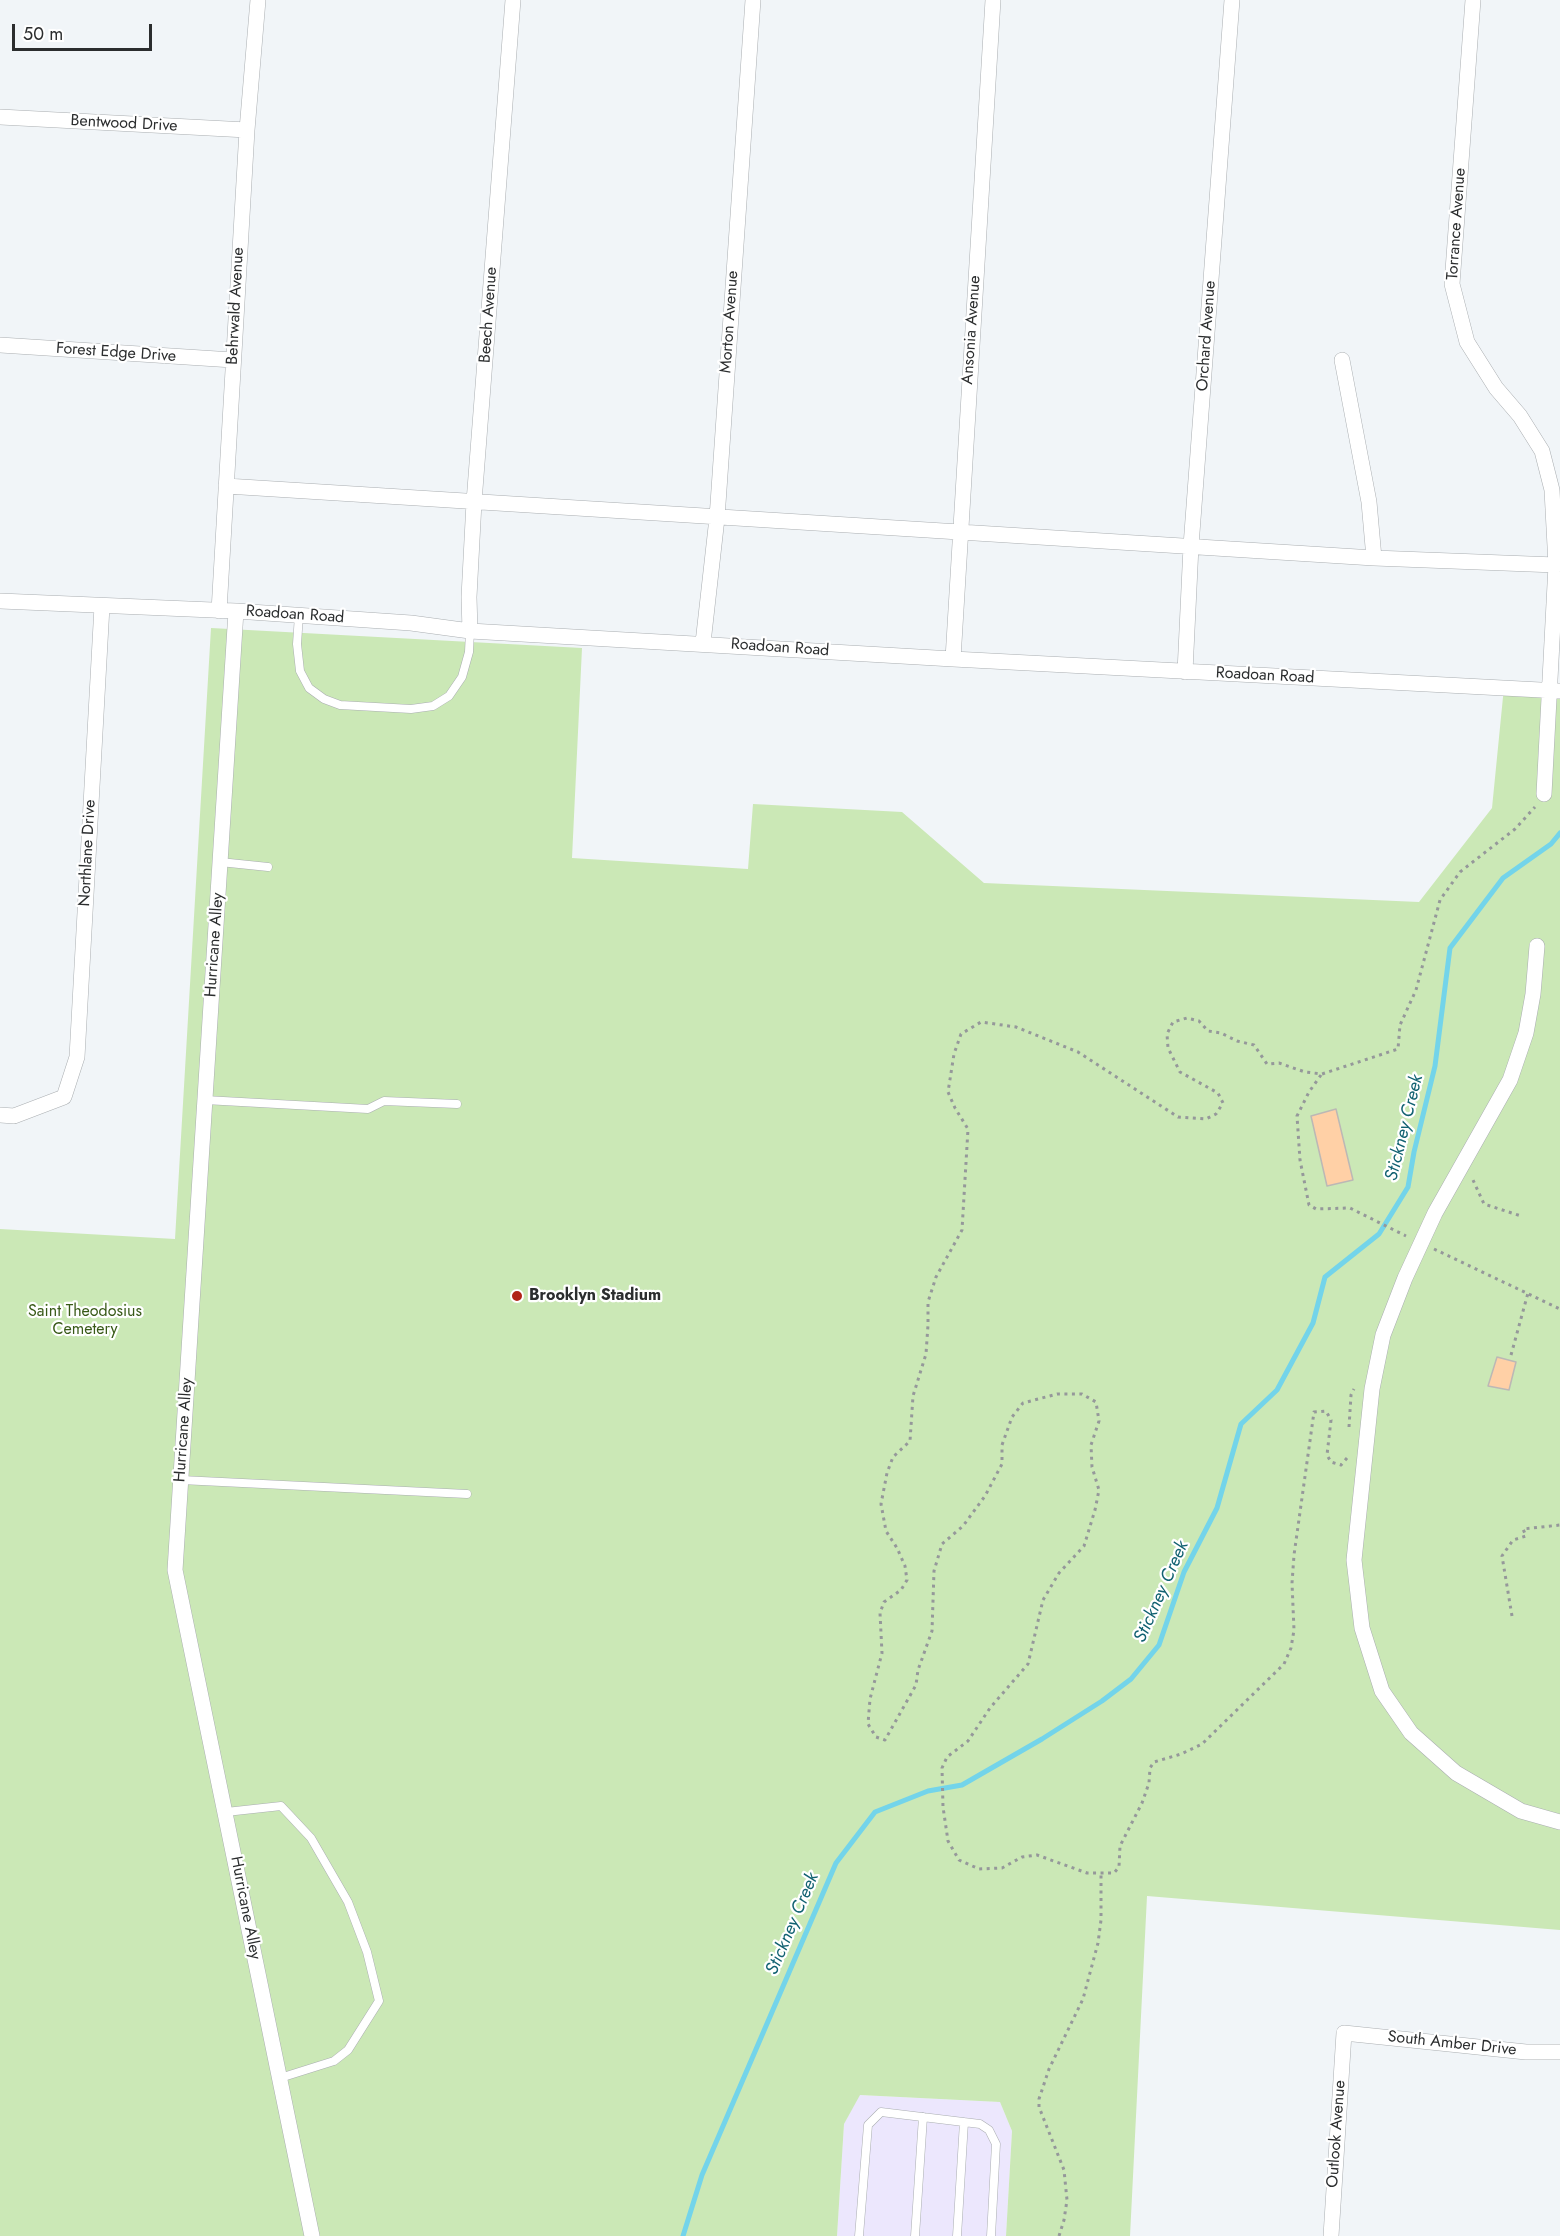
<!DOCTYPE html>
<html>
<head>
<meta charset="utf-8">
<style>
	body { margin:0 }
	#map { position:relative; width:1560px; height:2236px; overflow:hidden; background:#f1f5f8; font-family:Jost,sans-serif }
	canvas { display:block }
	.scale { position:absolute; left:12px; top:24px; width:140px; height:27px; box-sizing:border-box; border:3px solid #2b2d2e; border-top:0; padding-left:8px; font-size:18px; line-height:21px; white-space:nowrap; color:#2b2d2e; -webkit-text-stroke:4px #fff; paint-order:stroke }
</style>
</head>
<body>
<div id="map">
<canvas width="1560" height="2236"></canvas>
<div class="scale">50 m</div>
</div>
<script>
const context = document.querySelector('canvas').getContext('2d');
context.lineJoin = 'round';
function fillPath(path, color) { context.fillStyle = color; context.fill(path, 'evenodd'); }
const poly = rows => new Path2D(rows.map(r => 'M' + r).join(''));
function trace(path, color, width, dash) { context.strokeStyle = color; context.lineWidth = width; context.lineCap = dash ? 'butt' : 'round'; context.setLineDash(dash || []); context.stroke(path); }
function write(font, color, halo, rows, align = 'center') {
  context.font = font + ' Jost,sans-serif'; context.lineWidth = 4.5; context.setLineDash([]); context.textBaseline = 'middle'; context.strokeStyle = halo; context.fillStyle = color; for (const [text, x, y, turn = 0] of rows) {
    context.save(); context.translate(x, y); context.rotate((+turn || 0) * Math.PI / 180); context.textAlign = isNaN(turn) ? turn : align; if (halo) context.strokeText(text, 0, 0); context.fillText(text, 0, 0); context.restore();
  }
}
const commercial = poly([
	[859,2095,1000,2102,1012,2131,1006,2236,837,2236,844,2124]
]);
const green = poly([
	[211,628,582,648,572,858,748,869,753,804,902,812,984,883,1419,902,1492,808,1504,687,1560,691,1560,1930,1147,1896,1130,2236,1006,2236,1012,2131,1000,2102,860,2095,844,2124,837,2236,0,2236,0,1229,175,1239]
]);
const stream = poly([
	[683,2236,702,2175,836,1863,875,1812,928,1791,962,1785,1042,1739,1102,1701,1131,1679,1159,1645,1184,1572,1217,1508,1241,1424,1277,1390,1313,1323,1325,1277,1379,1234,1408,1187,1414,1152,1435,1066,1450,948,1503,878,1551,844,1560,833]
]);
const building = poly([
	[1336,1109,1353,1180,1327,1186,1311,1116,1336,1109],
	[1497,1357,1516,1362,1509,1390,1488,1386,1497,1357]
]);
const path = poly([
	[1321,1075,1309,1092,1297,1116,1300,1160,1309,1205,1316,1209,1350,1208,1406,1236],
	[1473,1180,1484,1204,1521,1216],
	[1434,1249,1560,1309],
	[1511,1355,1528,1293],
	[1349,1427,1351,1395,1354,1389],
	[1347,1458,1341,1465,1331,1462,1327,1455,1331,1420,1326,1411,1314,1412,1294,1555,1292,1583,1294,1630,1291,1648,1284,1664,1202,1744,1181,1754,1154,1762,1150,1768,1149,1783,1142,1803,1120,1846,1119,1867,1114,1873,1087,1873,1037,1855,1022,1857,1002,1868,979,1869,959,1860,948,1841,943,1807,942,1768,947,1757,968,1741,990,1708,1028,1664,1043,1600,1059,1573,1084,1546,1095,1510,1099,1490,1092,1467,1091,1445,1099,1421,1096,1402,1082,1394,1057,1394,1023,1403,1012,1417,1002,1445,1002,1464,985,1496,963,1526,942,1544,934,1571,932,1631,918,1670,916,1685,885,1740,876,1737,868,1724,870,1699,882,1653,880,1613,884,1602,901,1590,907,1580,905,1566,897,1548,886,1531,881,1504,887,1473,893,1457,910,1441,913,1396,926,1354,928,1325,928,1302,936,1277,962,1230,968,1129,955,1108,948,1092,954,1054,961,1034,981,1022,1016,1027,1078,1052,1178,1117,1206,1119,1216,1114,1223,1103,1218,1093,1180,1072,1168,1048,1167,1034,1173,1022,1187,1018,1199,1021,1208,1031,1221,1033,1237,1041,1254,1045,1267,1064,1279,1063,1305,1072,1322,1074,1398,1049,1400,1025,1416,990,1440,900,1460,872,1515,829,1535,807],
	[1512,1616,1502,1556,1513,1540,1526,1536,1523,1529,1560,1525],
	[1059,2236,1064,2220,1067,2200,1064,2170,1039,2107,1039,2099,1049,2069,1083,1999,1098,1943,1101,1920,1101,1873]
]);
const lane = poly([
	[299,615,297,644,300,671,309,688,324,699,340,705,411,709,433,706,449,696,462,677,469,652,470,631],
	[220,862,268,867],
	[205,1100,368,1109,384,1101,457,1104],
	[181,1480,467,1494],
	[226,1812,281,1806,311,1838,348,1902,367,1952,379,2001,348,2050,334,2061,280,2078],
	[859,2236,868,2125,881,2112,980,2124,989,2130,996,2144,991,2236],
	[915,2236,923,2117],
	[957,2236,964,2122]
]);
const street = poly([
	[0,117,247,130],
	[0,345,233,360],
	[1342,360,1369,502,1374,558],
	[226,486,1374,558,1556,565,1552,490,1542,451,1520,416,1496,388,1467,342,1452,284,1473,0],
	[0,601,236,611,411,623,470,631,953,659,1560,691],
	[219,611,247,130,258,0],
	[236,611,175,1570,312,2236],
	[470,631,469,597,474,502,513,0],
	[703,643,717,518,753,0],
	[953,659,993,0],
	[1185,672,1191,546,1232,0],
	[1544,794,1556,565,1560,562],
	[1537,946,1533,994,1526,1033,1510,1080,1435,1213,1405,1278,1383,1335,1372,1389,1354,1560,1362,1628,1382,1691,1411,1733,1456,1773,1521,1811,1560,1822],
	[0,1115,14,1116,64,1097,77,1057,102,606],
	[1331,2236,1344,2033,1526,2052,1560,2052]
]);
const markers = [
	[517,1296,6,"#b12316"]
];
const streetNames = [
	["Bentwood Drive",124,124,3],
	["Torrance Avenue",1457,224,-86],
	["Behrwald Avenue",236,306,-87],
	["Beech Avenue",489,315,-86],
	["Morton Avenue",730,322,-86],
	["Ansonia Avenue",972,330,-86],
	["Orchard Avenue",1207,336,-86],
	["Forest Edge Drive",116,353,4],
	["Roadoan Road",295,615,4],
	["Roadoan Road",780,648,4],
	["Roadoan Road",1265,676,3],
	["Northlane Drive",88,853,-87],
	["Hurricane Alley",215,945,-86],
	["Hurricane Alley",184,1430,-86],
	["Hurricane Alley",245,1908,79],
	["South Amber Drive",1452,2044,6],
	["Outlook Avenue",1337,2134,-86]
];
const poiNames = [
	["Brooklyn Stadium",529,1296]
];
const parkNames = [
	["Saint Theodosius",85,1312],
	["Cemetery",85,1330]
];
const waterNames = [
	["Stickney Creek",1405,1128,-76],
	["Stickney Creek",1162,1592,-66],
	["Stickney Creek",793,1924,-67]
];
fillPath(commercial, '#ece7fd');
fillPath(green, '#cbe8b6');
trace(stream, '#73d4ea', 5);
fillPath(building, '#ffd0a6');
trace(building, '#bcb8b5', 1.5);
trace(lane, '#aaaeb1', 9);
trace(street, '#aaaeb1', 16);
trace(path, '#95989a', 3, [3, 4.5]);
trace(lane, '#fff', 8);
trace(street, '#fff', 15);
for (const [x, y, r, color] of markers) { const dot = new Path2D(); dot.arc(x, y, r, 0, 2 * Math.PI); context.fillStyle = color; context.fill(dot); trace(dot, '#fff', 2); }
write('16px', '#2b2d2e', '#fff', streetNames);
write('bold 16px', '#2b2d2e', '#fff', poiNames, 'left');
write('16px', '#385917', '#fff', parkNames);
write('italic 18px', '#126272', '#fff', waterNames);
</script>
</body>
</html>
